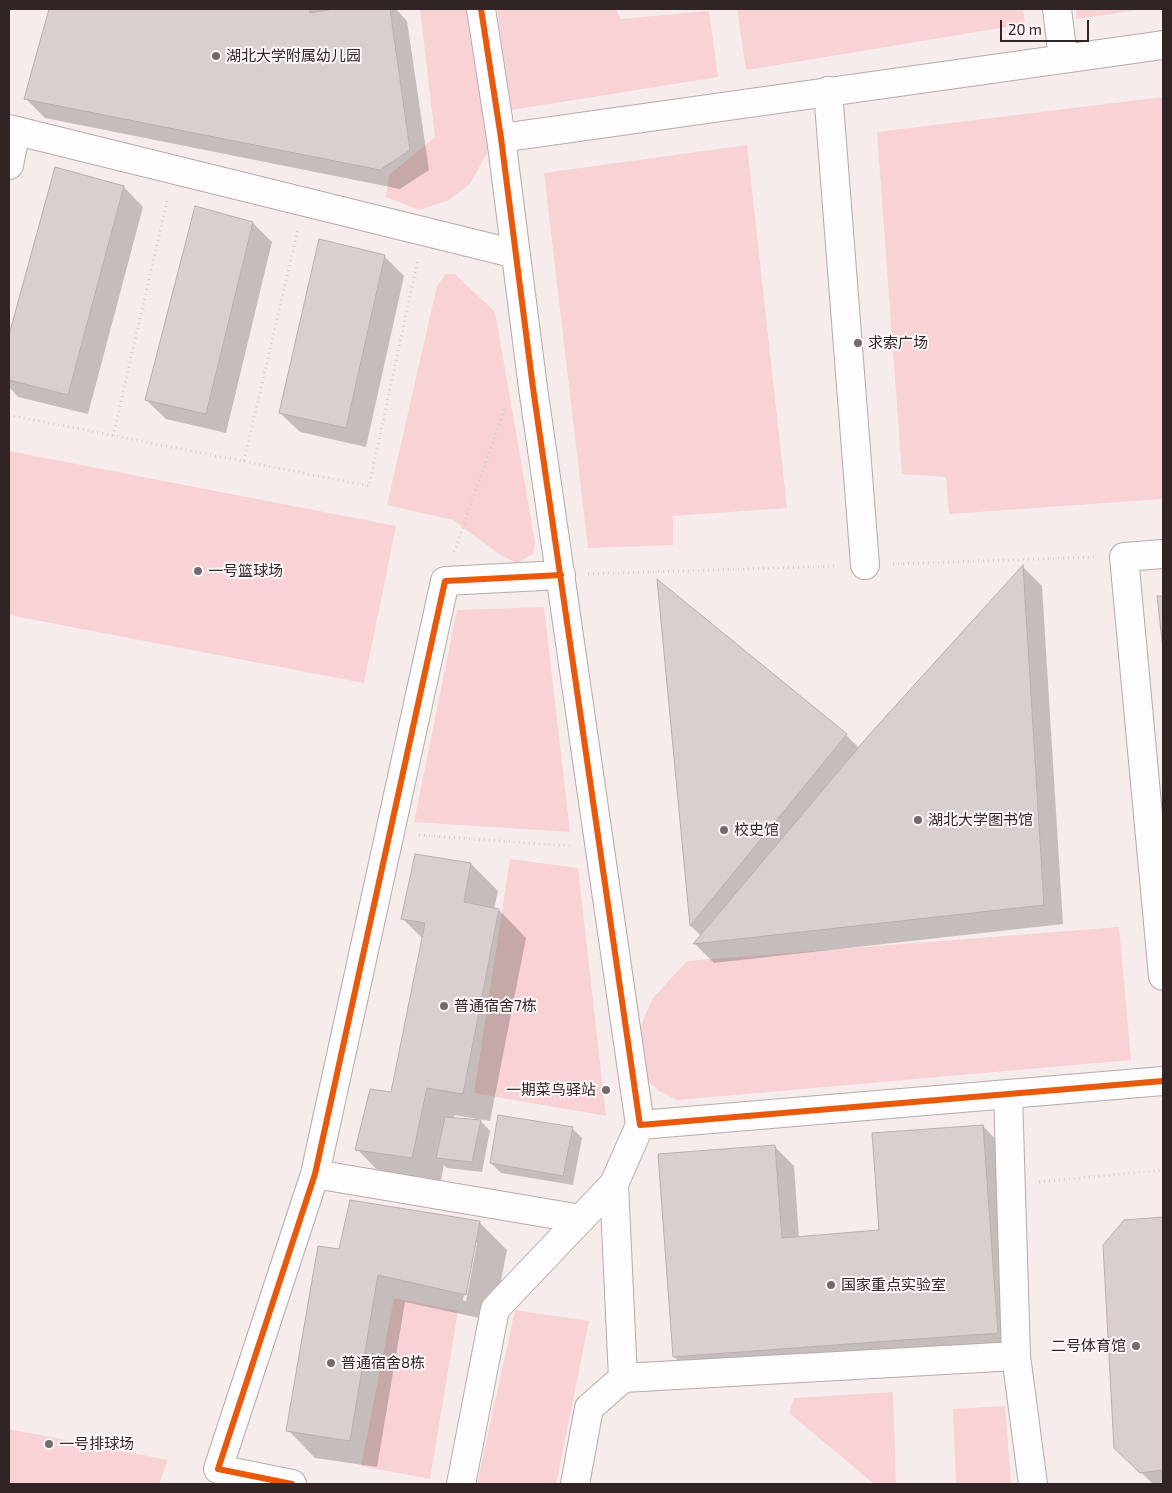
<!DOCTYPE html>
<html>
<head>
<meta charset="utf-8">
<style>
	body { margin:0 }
	#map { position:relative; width:1172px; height:1493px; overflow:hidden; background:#f7ecec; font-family:"Exo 2",sans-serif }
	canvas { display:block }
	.frame { position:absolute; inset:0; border:10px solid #312425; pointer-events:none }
	.scale { position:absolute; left:1000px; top:20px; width:89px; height:22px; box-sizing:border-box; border:2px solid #312425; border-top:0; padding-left:6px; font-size:15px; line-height:18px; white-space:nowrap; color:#312425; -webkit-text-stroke:4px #fff8f8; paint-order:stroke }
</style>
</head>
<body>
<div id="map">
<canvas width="1172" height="1493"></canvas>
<div class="frame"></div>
<div class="scale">20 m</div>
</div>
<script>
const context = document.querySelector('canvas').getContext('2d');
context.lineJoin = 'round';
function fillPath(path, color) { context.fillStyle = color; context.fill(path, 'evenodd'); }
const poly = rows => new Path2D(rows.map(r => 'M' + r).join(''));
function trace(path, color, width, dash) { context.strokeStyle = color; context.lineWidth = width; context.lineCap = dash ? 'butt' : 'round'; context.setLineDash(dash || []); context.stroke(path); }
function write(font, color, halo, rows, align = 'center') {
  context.font = font + ' "Exo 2","Noto Sans SC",sans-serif'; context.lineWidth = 4; context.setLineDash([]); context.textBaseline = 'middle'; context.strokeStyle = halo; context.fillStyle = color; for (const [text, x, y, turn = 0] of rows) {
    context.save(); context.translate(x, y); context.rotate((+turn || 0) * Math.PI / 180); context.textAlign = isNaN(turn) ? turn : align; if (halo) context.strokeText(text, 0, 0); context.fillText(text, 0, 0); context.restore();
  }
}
const green = poly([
	[420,9,467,9,488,151,470,184,449,200,419,210,386,197,389,175,435,137],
	[497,9,616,9,621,19,709,11,718,77,511,110],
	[737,9,1023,9,1025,24,746,70],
	[1076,9,1145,9,1076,19],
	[1163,97,1163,499,949,514,946,477,902,474,877,132],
	[747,145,787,508,673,516,673,545,588,548,544,173],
	[446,274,455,274,495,312,535,542,533,554,517,563,502,556,453,520,387,505,437,286],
	[9,451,396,526,364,683,9,615],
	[544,607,570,832,414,822,457,610],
	[510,859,578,868,606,1116,474,1093],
	[1119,927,1131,1060,678,1100,659,1091,646,1079,641,1025,653,998,687,961],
	[394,1298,458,1311,430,1479,361,1466],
	[515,1310,589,1321,556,1484,477,1484],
	[893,1392,896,1484,874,1484,789,1413,794,1398],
	[1005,1406,1011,1484,956,1484,953,1409],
	[9,1429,168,1460,159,1484,9,1484]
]);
const shadow = poly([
	[50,9,326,9,326,11,341,9,396,9,407,21,429,170,400,189,45,118,25,98],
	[56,169,124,187,143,207,88,414,18,397,9,387,9,340],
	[253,223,272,242,226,433,166,419,146,400],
	[384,256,404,276,366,447,300,432,280,413],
	[1023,567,1042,586,1063,924,714,963,695,944,701,936,691,926,659,582,846,735,859,748],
	[471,864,498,891,494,909,499,910,526,938,490,1121,454,1115,454,1119,481,1121,490,1131,482,1172,447,1168,444,1165,440,1185,384,1177,357,1149,392,1094,423,939,403,919],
	[983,1126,1002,1146,1017,1352,694,1376,674,1357,775,1147,794,1166,799,1238,880,1231],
	[572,1128,582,1138,573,1185,501,1173,491,1163],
	[1163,1219,1163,1484,1153,1484,1116,1447,1124,1221],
	[480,1223,507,1250,493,1321,405,1302,377,1467,315,1458,288,1430,340,1250],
	[475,1243,477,1243,466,1301,463,1300]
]);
const building = poly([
	[49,9,310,9,310,13,334,9,390,9,410,150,380,170,24,99,49,9],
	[55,167,124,186,68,395,9,380,9,335,55,167],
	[195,206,253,222,206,414,145,400,195,206],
	[319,239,385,255,346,428,279,413,319,239],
	[1023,565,1044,905,693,944,869,735,1023,565],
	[657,579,847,734,690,926,657,579],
	[1157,596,1163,596,1163,649,1157,596],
	[415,854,471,863,464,902,499,909,463,1094,427,1088,412,1158,355,1150,370,1089,391,1092,425,923,401,919,415,854],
	[498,1115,573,1127,563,1176,490,1163,498,1115],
	[445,1117,481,1120,472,1162,436,1158,445,1117],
	[983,1125,998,1333,673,1357,658,1154,775,1145,782,1238,879,1230,872,1133,983,1125],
	[350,1200,480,1221,466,1295,378,1275,350,1441,286,1431,318,1246,339,1249,350,1200],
	[1163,1217,1163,1470,1140,1473,1114,1448,1103,1245,1124,1220,1163,1217]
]);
const path = poly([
	[9,415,369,486,418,259],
	[113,436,168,197],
	[244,461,298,229],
	[454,552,505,407],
	[893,564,1096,557],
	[588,574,836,566],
	[419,835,570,846],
	[1039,1182,1163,1170]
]);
const minor = poly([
	[481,9,501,138,533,388,640,1125,1163,1081],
	[1057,9,1063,57],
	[828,91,865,565],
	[9,129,516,254],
	[501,138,1163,45],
	[9,165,16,131],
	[1163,554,1124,557,1163,976],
	[1008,1094,1016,1356,1033,1484],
	[315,1174,581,1219],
	[623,1378,614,1184,640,1125],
	[292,1484,218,1469,315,1174,445,581,561,575],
	[461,1484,495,1309,614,1184],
	[575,1484,589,1408,623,1378,1016,1356]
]);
const cycleway = poly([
	[481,9,501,138,533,388,640,1125,1163,1081],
	[292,1484,218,1469,315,1174,445,581,561,575]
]);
const markers = [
	[216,56,5,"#766a6b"],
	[858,343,5,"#766a6b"],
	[198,571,5,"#766a6b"],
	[918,820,5,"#766a6b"],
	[724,830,5,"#766a6b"],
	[444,1006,5,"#766a6b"],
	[606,1090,5,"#766a6b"],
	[831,1285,5,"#766a6b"],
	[1136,1346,5,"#766a6b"],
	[331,1363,5,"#766a6b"],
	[49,1444,5,"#766a6b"]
];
const poiNames = [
	["湖北大学附属幼儿园",226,56],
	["求索广场",868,343],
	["一号篮球场",208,571],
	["湖北大学图书馆",928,820],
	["校史馆",734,830],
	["普通宿舍7栋",454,1006],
	["一期菜鸟驿站",596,1090,"right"],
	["国家重点实验室",841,1285],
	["二号体育馆",1126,1346,"right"],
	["普通宿舍8栋",341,1363],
	["一号排球场",59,1444]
];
fillPath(green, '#f8d2d4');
fillPath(shadow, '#0003');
fillPath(building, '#dacfcf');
trace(building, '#b9aeaf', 1);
trace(minor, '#b5abab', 30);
trace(path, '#d3cece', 3, [1, 4]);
trace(minor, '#fefcfc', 28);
trace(cycleway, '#e8590c', 6);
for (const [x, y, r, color] of markers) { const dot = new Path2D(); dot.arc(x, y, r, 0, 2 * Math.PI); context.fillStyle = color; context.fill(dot); trace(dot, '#fff8f8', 2); }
write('15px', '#312425', '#fff8f8', poiNames, 'left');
</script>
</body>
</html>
